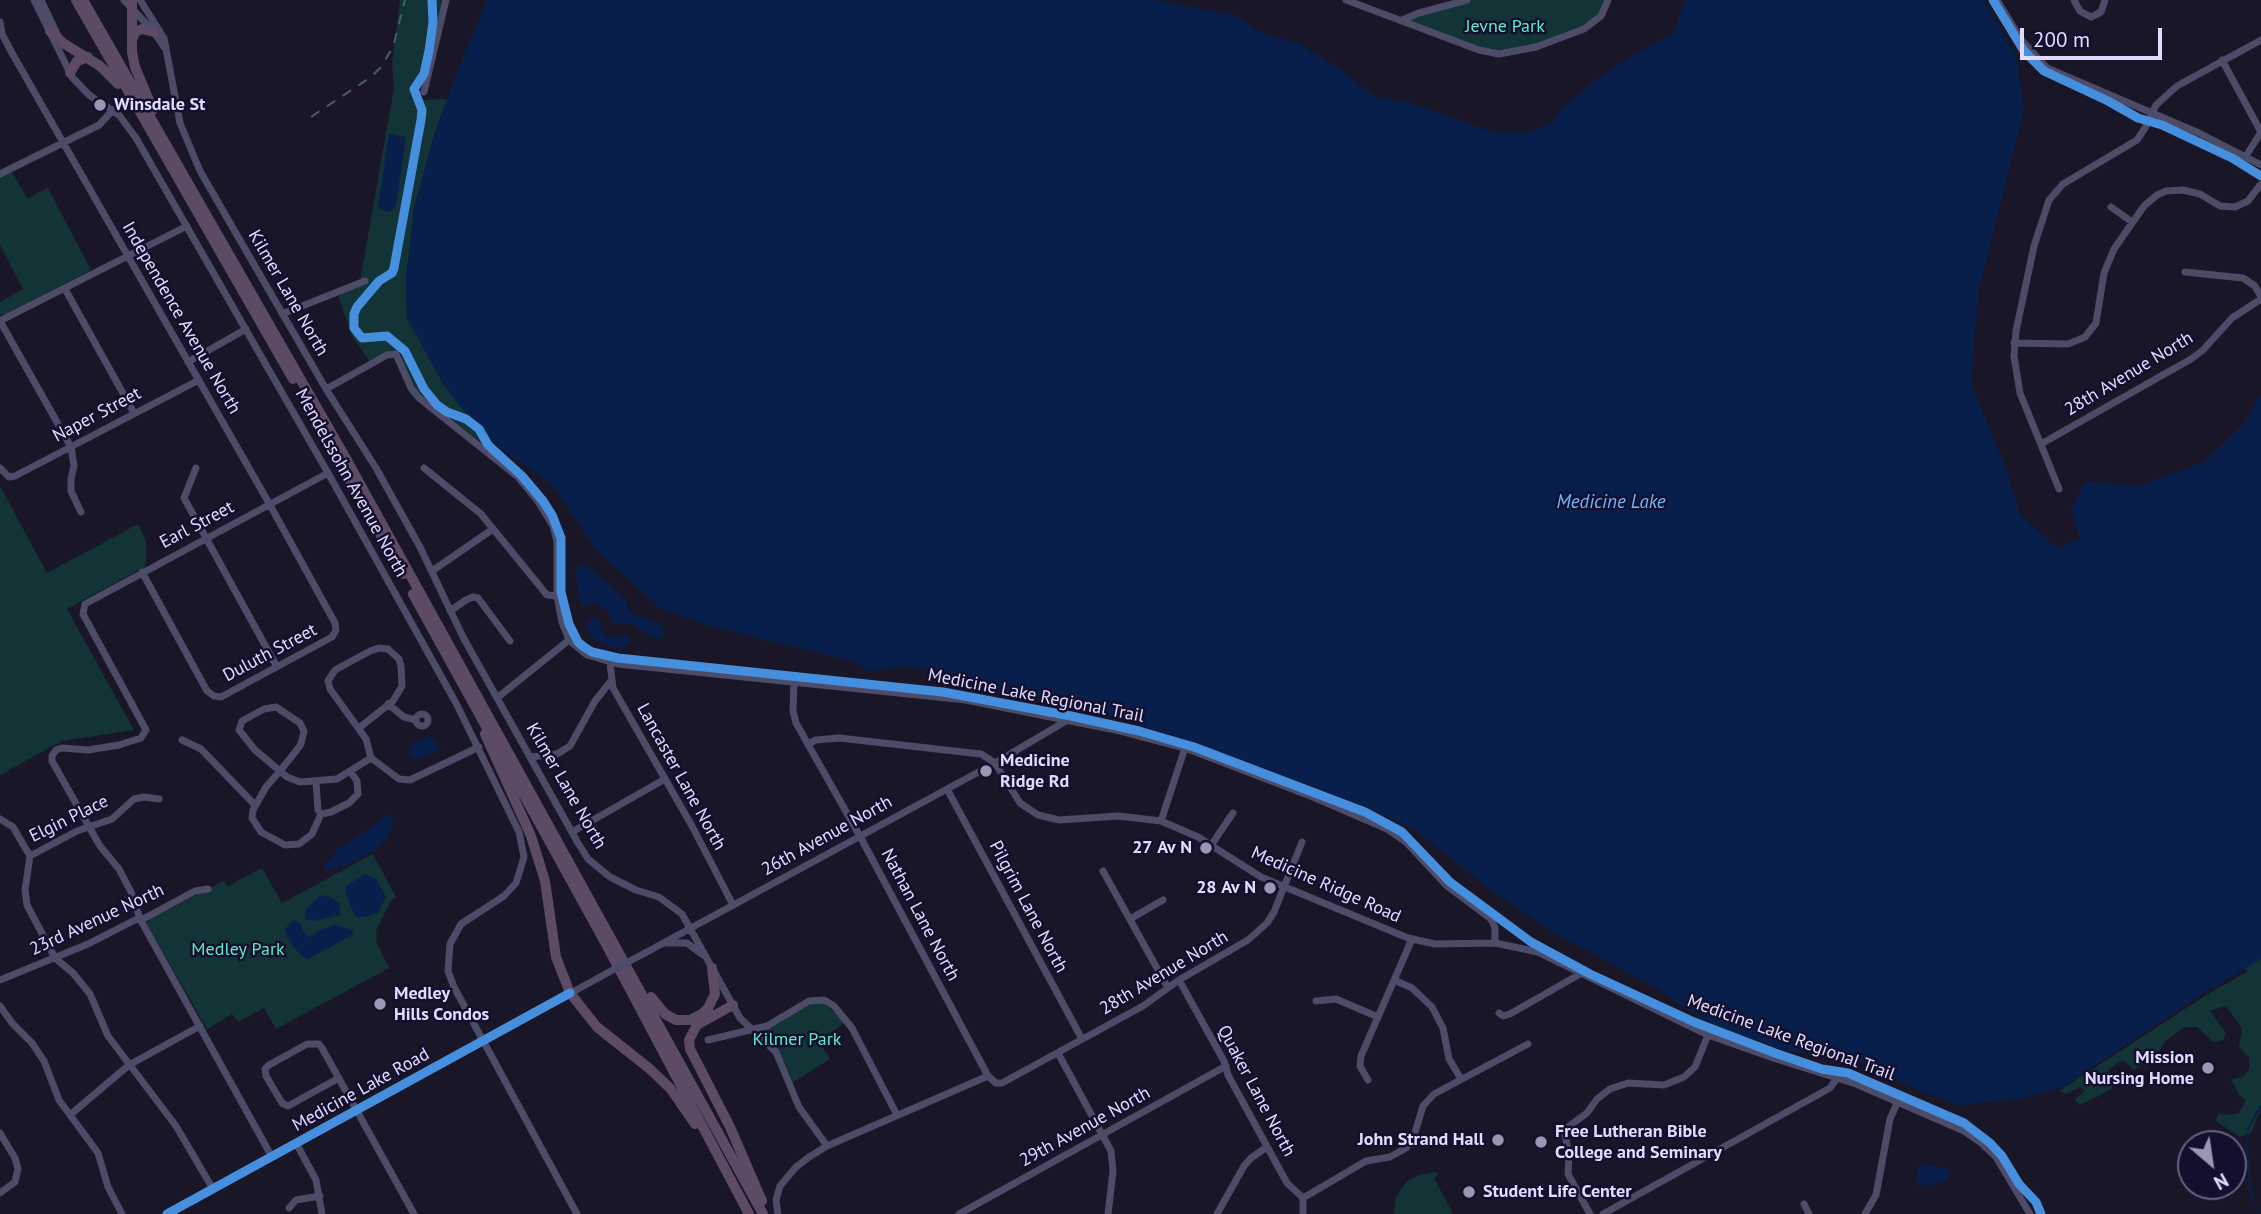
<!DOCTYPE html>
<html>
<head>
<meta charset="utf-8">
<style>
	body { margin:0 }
	#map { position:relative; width:2261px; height:1214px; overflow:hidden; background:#191627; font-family:"PT Sans",sans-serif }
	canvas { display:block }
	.north { position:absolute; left:2177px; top:1130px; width:70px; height:70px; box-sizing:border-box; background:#150f2e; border:2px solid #676182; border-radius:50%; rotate:151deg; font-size:19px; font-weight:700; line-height:28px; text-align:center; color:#e1dcff }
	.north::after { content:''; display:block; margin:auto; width:24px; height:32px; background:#9b97b3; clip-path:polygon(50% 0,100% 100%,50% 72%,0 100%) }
	.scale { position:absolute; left:2020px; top:28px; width:142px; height:32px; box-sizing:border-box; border:4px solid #e1dcff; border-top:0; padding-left:9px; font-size:21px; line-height:24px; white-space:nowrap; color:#e1dcff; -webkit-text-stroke:5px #150f2e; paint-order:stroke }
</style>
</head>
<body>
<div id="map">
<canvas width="2261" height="1214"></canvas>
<div class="north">N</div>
<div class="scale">200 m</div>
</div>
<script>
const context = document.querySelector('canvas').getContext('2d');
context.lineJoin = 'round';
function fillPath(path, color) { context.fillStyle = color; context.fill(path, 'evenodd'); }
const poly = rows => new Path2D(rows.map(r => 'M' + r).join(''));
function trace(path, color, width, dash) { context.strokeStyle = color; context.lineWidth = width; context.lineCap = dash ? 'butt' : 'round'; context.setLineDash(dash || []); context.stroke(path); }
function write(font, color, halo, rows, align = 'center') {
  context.font = font + ' "PT Sans",sans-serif'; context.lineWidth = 5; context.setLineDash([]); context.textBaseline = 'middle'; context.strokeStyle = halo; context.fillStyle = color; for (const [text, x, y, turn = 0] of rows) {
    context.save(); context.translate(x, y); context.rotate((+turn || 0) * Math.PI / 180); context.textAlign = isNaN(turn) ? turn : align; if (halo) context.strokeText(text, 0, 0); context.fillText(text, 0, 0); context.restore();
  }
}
const green = poly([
	[400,0,444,0,426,76,416,92,422,100,447,99,435,132,414,208,406,279,407,319,470,419,483,428,495,445,491,450,422,396,412,384,400,352,391,350,370,362,352,336,338,296,359,287,394,88,392,64],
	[1467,0,1608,0,1597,20,1536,47,1488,53,1402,20],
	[12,172,27,198,48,188,91,270,5,315,0,315,0,302,23,289,0,245,0,178],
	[0,486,47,573,138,524,146,540,146,566,67,609,134,730,62,741,0,775],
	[373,854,396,897,390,902,376,931,377,944,389,968,276,1029,264,1008,238,1022,232,1014,207,1029,147,924,149,919,224,881,228,886,262,868,282,903],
	[2261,957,2261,1108,2251,1133,2240,1137,2216,1121,2218,1114,2227,1115,2239,1113,2246,1100,2239,1095,2231,1079,2243,1077,2249,1069,2249,1058,2239,1047,2242,1028,2226,1006,2210,1011,2226,1033,2223,1040,2213,1042,2197,1027,2185,1027,2165,1041,2159,1052,2134,1070,2123,1060,2109,1069,2112,1088,2101,1095,2080,1105,2075,1099,2085,1091,2080,1087,2065,1094,2059,1091,2208,994,2247,972,2245,968],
	[823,1003,845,1022,819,1042,830,1059,792,1083,784,1061,763,1032,811,1004],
	[1437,1172,1438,1175,1434,1178,1453,1214,1394,1214,1396,1198,1406,1182,1419,1175]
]);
const water = poly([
	[488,0,1155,0,1234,15,1264,34,1298,43,1338,68,1374,96,1410,103,1492,132,1527,133,1552,123,1562,109,1593,82,1629,57,1674,33,1685,0,1983,0,2016,55,2024,110,1978,294,1971,384,2008,474,2019,513,2057,548,2080,538,2071,510,2085,481,2138,486,2204,462,2245,422,2261,393,2261,959,2209,990,2063,1087,2020,1099,1959,1105,1911,1087,1846,1057,1785,1051,1706,1021,1653,986,1551,931,1492,891,1417,831,1361,805,1204,746,1118,718,1045,699,983,690,965,676,904,666,870,672,855,662,706,625,660,608,596,550,552,484,495,445,483,428,470,419,443,384,407,319,406,279,414,208,435,132,464,54],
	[389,134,406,137,396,205,391,211,387,212,379,208,378,205],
	[579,565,587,566,608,583,624,598,629,610,634,614,658,623,664,633,663,637,659,639,651,636,630,623,612,624,608,610,594,603,583,606,581,605,575,573],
	[594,617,599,619,599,627,605,635,614,638,624,635,630,639,629,644,622,648,614,648,594,640,585,624],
	[426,737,431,737,441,748,436,752,417,759,411,758,408,752,411,745],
	[387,814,393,821,392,827,386,839,376,849,349,864,326,870,324,863,330,860,338,849,371,828],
	[365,874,376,879,386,897,378,913,364,917,355,917,346,893,346,886],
	[327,895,339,903,341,915,314,921,305,919,306,909,318,897],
	[293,920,301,924,302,930,309,937,324,928,335,925,353,930,352,935,307,960,294,948,284,930],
	[1919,1164,1941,1167,1949,1170,1950,1175,1945,1181,1935,1185,1916,1185]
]);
const stream = poly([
	[2247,1130,2261,1105],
	[2246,1134,2251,1198,2260,1214]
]);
const minor = poly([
	[34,0,72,77,89,95,119,115,136,138,328,473,456,703,519,832,524,857,516,883,504,896,461,924,450,944,448,971,454,987,577,1214],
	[41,0,58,36],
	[124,0,154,32,164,47],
	[140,0,164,38,180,123,200,171,326,389,376,468,420,547,463,637,578,843,588,859,610,877,636,890,659,897,682,914,740,1018,776,1052,799,1107,827,1146],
	[1346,0,1479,50,1499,54,1536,47,1584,29,1601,16,1608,0],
	[1997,0,2022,41,2047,68,2199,133,2261,165],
	[2074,0,2080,11,2091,17,2101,12,2105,0],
	[1402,20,1419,13,1467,0],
	[0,22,2,34,12,53,270,505,335,623,336,630,332,637,221,697,214,696,207,691,142,572],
	[2222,60,2261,132,2246,156],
	[424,92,446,0],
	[0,174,99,125,113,110],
	[2111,207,2132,222],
	[2185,272,2243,278,2255,286,2261,297],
	[65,289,134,413],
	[282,314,365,281],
	[0,321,71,447,74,466,71,479,71,491,81,512],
	[0,321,187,226],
	[2014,343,2068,344,2085,337,2096,323,2104,273,2114,249,2144,206,2157,195,2166,191,2183,190,2200,194,2220,206,2235,207,2248,201,2261,184],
	[188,362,246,329],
	[326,389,387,355,396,354,411,388,419,398,518,477,537,500,553,526,557,542,557,596,562,622,569,640,587,655,618,664,966,700,1120,731,1185,748,1313,797,1387,829,1407,843,1447,886,1491,919,1495,928,1495,943],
	[2041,444,2191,359,2203,350,2232,318,2261,299],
	[0,468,9,477,15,476,199,380],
	[196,468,184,498,277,667],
	[424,468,481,514,547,595,557,596],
	[2059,489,2020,393,2014,356,2016,331,2034,246,2049,200,2063,184,2137,140,2145,128,2156,105,2177,86,2261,40],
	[432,571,493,529],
	[450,611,466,600,473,597,478,598,510,641],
	[610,663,613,688,692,826,733,905],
	[794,682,793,711,796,723,862,840,988,1076,996,1083,1002,1083,1143,1006,1179,980,1248,940,1267,923,1274,912,1302,842],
	[497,698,569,640],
	[388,704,404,717,416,720],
	'416 720a6 6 0 1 1 12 0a6 6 0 1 1-12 0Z',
	[359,728,393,701,402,686,401,666,399,659,388,649,379,648,370,651,335,670,328,681,330,689,366,739,371,758],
	[182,740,201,749,255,805],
	[808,744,816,740,839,738,981,754,995,763,1020,803,1038,815,1059,820,1118,816,1161,821,1198,837,1261,877,1408,938,1435,944,1495,943,1538,952,1708,1035,1776,1059,1856,1084,1964,1131,1980,1142,1996,1157,2030,1214],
	[530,757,557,754,570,746,595,701,611,681],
	[316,782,318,810,321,814,331,812,349,803,358,794,357,781,350,771],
	[947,789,1082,1039],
	[321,814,312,834,299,844,285,845,261,832,252,818,253,810,266,787,280,771,296,751,301,744,304,731,300,723,276,707,264,709,242,721,239,730,255,750,280,771,287,777,300,782,337,779,371,758,399,779,410,780,479,747],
	[0,819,13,827,30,856,25,890,27,905,55,958,73,973,90,994,108,1036,176,1126,213,1189],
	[1161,821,1185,748],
	[572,832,665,779],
	[1212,844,1233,813],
	[30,856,77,831,112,819,134,799,144,797,159,799],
	[1103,871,1168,988],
	[1130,919,1163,900],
	[666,943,687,943,703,955],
	[645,953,995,763,1066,721],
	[0,980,88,944,135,920,145,918,195,891,208,889],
	[1179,980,1224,1061,1228,1075,1287,1183,1303,1198],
	[1394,980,1412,988,1432,1007,1443,1028,1449,1059,1461,1079],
	[1316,1001,1336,999,1378,1017],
	[0,1006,12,1023,32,1043,44,1061,59,1100,98,1153,108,1187,122,1214],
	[1499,1013,1503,1016,1510,1014,1580,974],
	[708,1040,767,1026,809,1001,824,1000,834,1006,852,1028,897,1115],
	[1058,1053,1111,1151,1113,1171,1108,1214],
	[339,1078,288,1106,282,1103,266,1076,265,1069,269,1065,307,1044,319,1044,322,1048,414,1214],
	[1368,1080,1360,1066,1361,1056,1412,939],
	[70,1115,129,1065,200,1026],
	[0,1133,15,1158,18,1169,15,1182,0,1193],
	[296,1143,316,1180,322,1214],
	[272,1157,140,919,131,892,119,869,100,846,52,761,52,756,56,750,62,748,88,750,119,745,141,738,146,730,83,614,85,604,328,473],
	[1303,1198,1366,1161,1390,1157,1406,1148,1413,1139,1423,1106,1434,1094,1528,1044],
	[1303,1198,1303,1214],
	[1804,1204,1809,1214],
	[289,1208,296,1200,320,1196],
	[167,1214,611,971],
	[778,1214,776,1200,780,1186,796,1167,809,1157,827,1146,988,1076],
	[959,1214,1226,1066],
	[1217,1214,1244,1166,1251,1158,1267,1147],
	[1590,1214,1568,1174,1569,1154,1564,1130,1587,1113,1597,1099,1610,1089,1628,1083,1664,1085,1684,1077,1695,1067,1708,1035],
	[1603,1214,1830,1088,1837,1078],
	[1865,1214,1876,1195,1890,1119,1898,1101]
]);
const highway = poly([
	[76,0,293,379],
	[83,0,344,455,763,1214],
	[132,0,132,52,135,67,153,110],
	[50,31,63,43,100,66,118,84],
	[133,38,135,32,142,29,154,32],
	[70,73,77,61,88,57],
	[312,414,403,574],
	[413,594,606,944,749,1214],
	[485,734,531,836,545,881,556,957,570,993,597,1027,650,1069,670,1088,695,1124],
	[651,997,665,1014,676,1020,690,1020,708,1011],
	[733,1005,697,1025,689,1040,690,1049,730,1127,762,1201],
	[702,1014,708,1008,715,994,712,968]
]);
const rail = poly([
	[311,117,371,77,381,67,393,47,405,0]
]);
const minorBridge = poly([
	[611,971,645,953]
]);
const cycleway = poly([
	[432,0,433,22,429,51,424,74,414,89,422,110,421,120,394,268,392,273,379,281,357,307,354,314,354,328,362,338,387,336,405,351,424,389,437,405,447,412,466,419,479,429,488,445,522,476,543,501,552,515,561,538,561,592,569,624,578,642,584,647,592,652,618,658,943,692,1071,716,1139,731,1194,747,1365,812,1402,832,1450,882,1531,942,1590,974,1694,1022,1775,1053,1822,1069,1848,1073,1964,1123,1990,1143,2002,1156,2019,1184,2036,1202,2041,1214],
	[1993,0,2024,51,2044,71,2108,101,2138,118,2162,125,2232,158,2261,176],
	[167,1214,570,993]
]);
const markers = [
	[100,105,7,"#9b97b3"],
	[986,771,7,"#9b97b3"],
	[1206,848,7,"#9b97b3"],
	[1270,888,7,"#9b97b3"],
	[380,1004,7,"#9b97b3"],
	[2208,1068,7,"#9b97b3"],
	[1498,1140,7,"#9b97b3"],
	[1541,1142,7,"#9b97b3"],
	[1469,1192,7,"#9b97b3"]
];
const parkNames = [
	["Jevne Park",1505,27],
	["Medley Park",238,950],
	["Kilmer Park",797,1040]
];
const poiNames = [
	["Winsdale St",114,105],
	["Medicine",1000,761],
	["Ridge Rd",1000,782],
	["27 Av N",1192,848,"right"],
	["28 Av N",1256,888,"right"],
	["Medley",394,994],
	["Hills Condos",394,1015],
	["Mission",2194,1058,"right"],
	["Nursing Home",2194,1079,"right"],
	["Free Lutheran Bible",1555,1132],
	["College and Seminary",1555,1153],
	["John Strand Hall",1484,1140,"right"],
	["Student Life Center",1483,1192]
];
const streetNames = [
	["Kilmer Lane North",288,293,60],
	["Independence Avenue North",181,318,60],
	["28th Avenue North",2129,374,-31],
	["Naper Street",97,415,-28],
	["Mendelssohn Avenue North",351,483,61],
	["Earl Street",197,525,-28],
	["Duluth Street",270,653,-28],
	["Medicine Lake Regional Trail",1036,696,11],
	["Lancaster Lane North",681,777,61],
	["Kilmer Lane North",566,786,60],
	["Elgin Place",69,819,-26],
	["26th Avenue North",827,836,-29],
	["Medicine Ridge Road",1326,885,24],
	["Pilgrim Lane North",1028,907,62],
	["Nathan Lane North",920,915,62],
	["23rd Avenue North",97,920,-25],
	["28th Avenue North",1164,973,-31],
	["Medicine Lake Regional Trail",1791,1038,20],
	["Medicine Lake Road",361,1090,-29],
	["Quaker Lane North",1256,1091,62],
	["29th Avenue North",1085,1127,-29]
];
const waterNames = [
	["Medicine Lake",1611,503]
];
fillPath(green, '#133436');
fillPath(water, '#081f4c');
trace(stream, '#081f4c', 2);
trace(minor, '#4c4b68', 7);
trace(highway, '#5d4b65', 10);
trace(rail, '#475b70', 2, [10, 9]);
trace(minorBridge, '#4c4b68', 7);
trace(cycleway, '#468fdf', 9);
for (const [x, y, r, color] of markers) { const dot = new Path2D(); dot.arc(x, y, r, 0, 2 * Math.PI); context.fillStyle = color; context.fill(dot); trace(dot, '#150f2e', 2.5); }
write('18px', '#5cebc9', '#150f2e', parkNames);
write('bold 18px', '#e1dcff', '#150f2e', poiNames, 'left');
write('18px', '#e1dcff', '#150f2e', streetNames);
write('italic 19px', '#6ab9ff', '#150f2e', waterNames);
</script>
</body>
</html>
